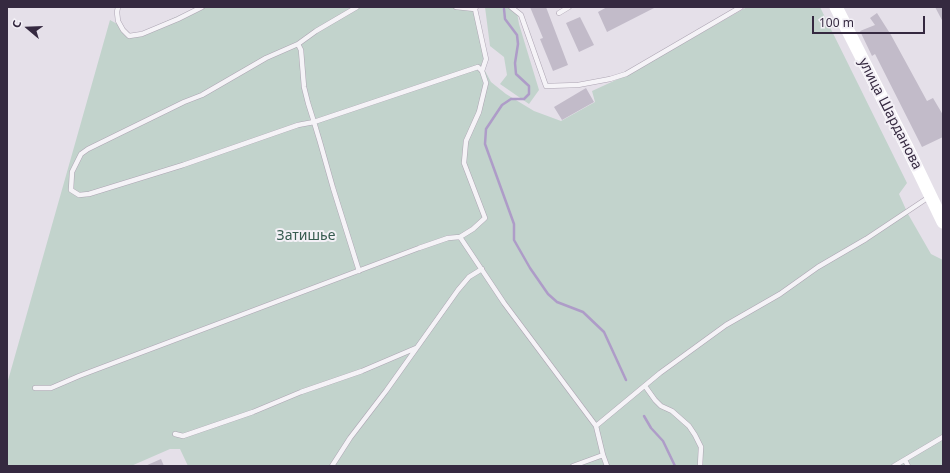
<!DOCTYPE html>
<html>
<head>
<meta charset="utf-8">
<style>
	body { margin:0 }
	#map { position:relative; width:950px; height:473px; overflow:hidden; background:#e5e0e9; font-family:"Noto Sans",sans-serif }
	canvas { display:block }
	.frame { position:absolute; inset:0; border:8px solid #352940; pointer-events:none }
	.north { position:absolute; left:8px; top:8px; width:40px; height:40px; -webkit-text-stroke:3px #f3f0f6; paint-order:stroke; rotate:289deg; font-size:11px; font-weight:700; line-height:16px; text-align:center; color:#352940 }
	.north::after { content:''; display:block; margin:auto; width:14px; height:18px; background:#352940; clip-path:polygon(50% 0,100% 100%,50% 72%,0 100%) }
	.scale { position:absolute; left:812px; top:16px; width:113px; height:18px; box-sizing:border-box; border:2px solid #352940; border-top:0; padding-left:5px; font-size:12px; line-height:14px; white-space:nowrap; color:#352940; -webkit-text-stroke:3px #f3f0f6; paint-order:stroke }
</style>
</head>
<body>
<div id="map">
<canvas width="950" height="473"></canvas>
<div class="frame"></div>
<div class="north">С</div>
<div class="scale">100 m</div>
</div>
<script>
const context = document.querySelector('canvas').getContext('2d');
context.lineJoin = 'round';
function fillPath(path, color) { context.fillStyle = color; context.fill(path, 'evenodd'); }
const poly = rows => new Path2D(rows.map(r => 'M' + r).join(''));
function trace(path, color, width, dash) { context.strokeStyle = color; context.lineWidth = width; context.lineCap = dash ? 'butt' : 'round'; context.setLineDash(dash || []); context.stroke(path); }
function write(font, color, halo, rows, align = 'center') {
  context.font = font + ' "Noto Sans",sans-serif'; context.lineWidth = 4; context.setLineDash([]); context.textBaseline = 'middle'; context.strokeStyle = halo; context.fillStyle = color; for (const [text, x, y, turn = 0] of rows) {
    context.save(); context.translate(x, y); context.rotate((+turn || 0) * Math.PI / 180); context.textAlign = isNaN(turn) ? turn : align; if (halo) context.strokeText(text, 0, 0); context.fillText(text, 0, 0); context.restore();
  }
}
const green = poly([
	[198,7,477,7,487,57,484,69,491,82,506,94,534,111,561,121,595,102,592,91,629,74,747,7,820,7,907,183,899,194,908,214,931,254,943,260,943,466,188,466,180,449,170,449,131,466,7,466,7,384,110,20,119,25,122,33,140,33],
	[485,7,516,7,519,24,539,90,529,104,500,84,507,75,504,57,490,46]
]);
const stream = poly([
	[504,9,505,19,517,35,518,44,515,63,516,74,529,86,529,94,524,99,511,99,502,105,486,129,485,144,514,224,514,240,530,268,548,294,557,302,583,312,604,332,626,380],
	[644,416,651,428,663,441,675,466]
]);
const building = poly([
	[530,7,546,7,568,65,553,71,540,39,543,38],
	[607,7,656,7,607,32,598,12],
	[935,7,943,7,943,22],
	[877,13,891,35,927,101,933,98,943,115,943,137,922,147,875,54,872,56,860,31,875,25,870,18],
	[580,17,594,45,579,52,566,23],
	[586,88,594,102,562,120,554,107],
	[161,459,164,466,145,466]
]);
const service = poly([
	[118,7,117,12,118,21,123,30,129,36,142,34,178,19,202,7],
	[456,7,475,9,476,7],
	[511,7,521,15,546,86,578,85,610,79,626,74,741,7],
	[475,9,486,59,482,71],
	[559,13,569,7],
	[298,44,316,31,357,7],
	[359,271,333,188,320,142,314,122,308,103,304,87,301,50,298,44,266,58,202,95,184,102,88,149,81,154,72,172,71,190,79,195,89,194,183,165,298,125,314,122,478,67,482,71,486,83,479,112,466,141,464,163,485,218,473,229,460,237],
	[645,386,655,400,661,406,672,411,689,426,695,435,701,447,700,466],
	[35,388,51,388,79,376,419,248,448,238,460,237,504,303,596,426,660,373,726,325,780,294,818,267,866,239,929,197],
	[175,434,183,436,253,412,301,392,362,371,416,348],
	[603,455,607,466],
	[905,460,908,466],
	[332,466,350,438,386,391,458,290,469,277,482,269],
	[573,466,603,455,596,426],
	[894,466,943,437]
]);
const secondary = poly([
	[836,7,908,149,943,222]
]);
const streetNames = [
	["улица Шарданова",890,114,63]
];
const parkNames = [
	["Затишье",306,236]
];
fillPath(green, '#c2d3cc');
trace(stream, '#ae9cc8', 2.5);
fillPath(building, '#c2bbc9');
trace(service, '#ada5b3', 5.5);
trace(service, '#f5f3f7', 4.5);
trace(secondary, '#fff', 13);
write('14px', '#352940', '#f3f0f6', streetNames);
write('14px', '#375b50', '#f3f0f6', parkNames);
</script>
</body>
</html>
